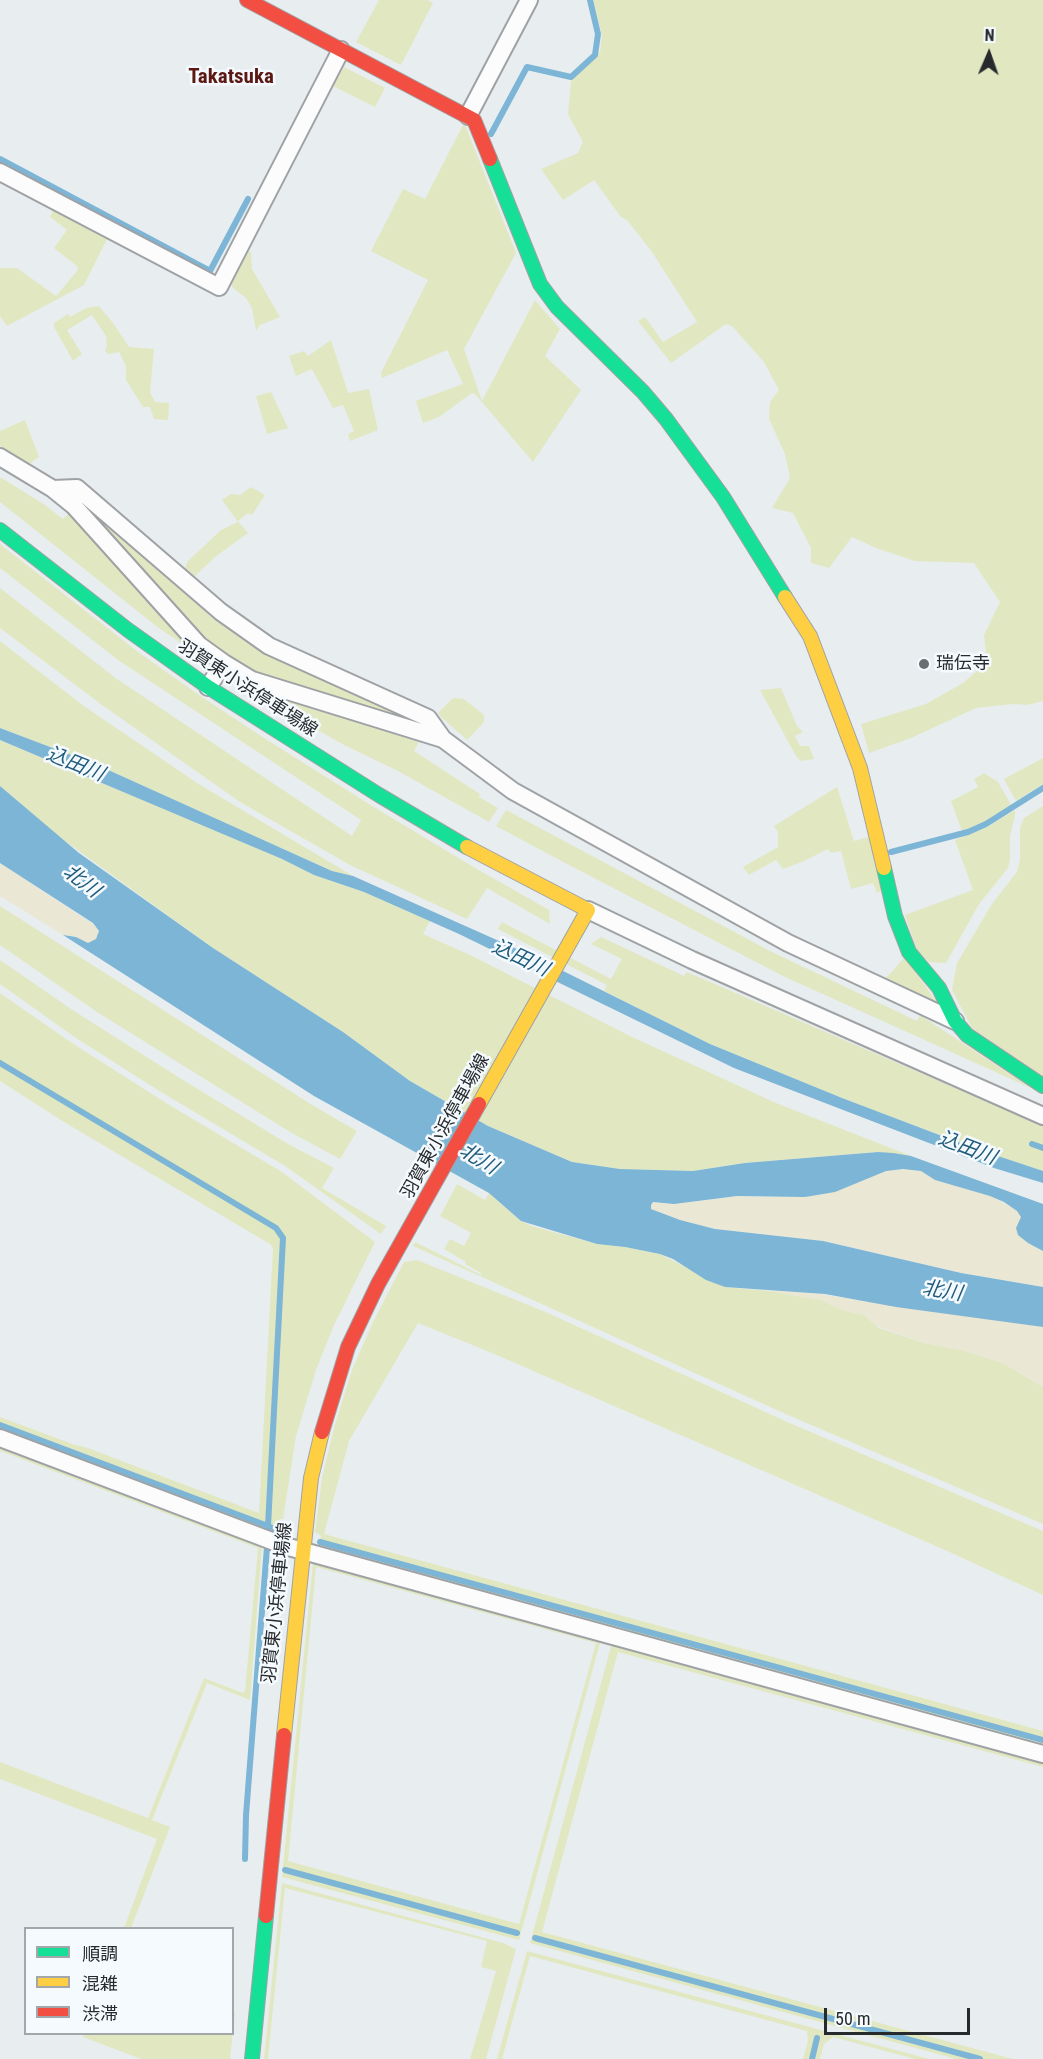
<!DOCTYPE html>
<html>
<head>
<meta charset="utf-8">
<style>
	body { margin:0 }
	#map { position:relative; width:1043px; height:2059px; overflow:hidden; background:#e8edf0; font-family:"Roboto Condensed","Noto Sans JP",sans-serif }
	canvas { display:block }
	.legend { position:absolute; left:24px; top:1927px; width:210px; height:108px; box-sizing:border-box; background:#f5fafe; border:2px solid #a3a7aa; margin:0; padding:8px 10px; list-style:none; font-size:18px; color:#272a2d }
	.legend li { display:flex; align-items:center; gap:12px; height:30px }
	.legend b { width:30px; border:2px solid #a3a7aa }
	.north { position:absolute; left:959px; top:24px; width:60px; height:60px; -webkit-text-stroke:4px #f5fafe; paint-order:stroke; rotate:2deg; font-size:16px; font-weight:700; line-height:24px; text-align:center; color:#272a2d }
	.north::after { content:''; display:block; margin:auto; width:21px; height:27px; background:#272a2d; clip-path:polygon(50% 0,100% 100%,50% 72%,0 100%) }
	.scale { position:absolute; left:824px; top:2008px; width:146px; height:27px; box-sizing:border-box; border:3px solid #272a2d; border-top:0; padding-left:8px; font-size:18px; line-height:21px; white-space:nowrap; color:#272a2d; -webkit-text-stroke:4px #f5fafe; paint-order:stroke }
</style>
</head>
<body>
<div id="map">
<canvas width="1043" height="2059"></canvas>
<ul class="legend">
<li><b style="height:8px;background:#16e098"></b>順調</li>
<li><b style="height:8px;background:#ffcf43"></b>混雑</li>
<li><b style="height:8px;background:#f24e42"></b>渋滞</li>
</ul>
<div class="north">N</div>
<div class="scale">50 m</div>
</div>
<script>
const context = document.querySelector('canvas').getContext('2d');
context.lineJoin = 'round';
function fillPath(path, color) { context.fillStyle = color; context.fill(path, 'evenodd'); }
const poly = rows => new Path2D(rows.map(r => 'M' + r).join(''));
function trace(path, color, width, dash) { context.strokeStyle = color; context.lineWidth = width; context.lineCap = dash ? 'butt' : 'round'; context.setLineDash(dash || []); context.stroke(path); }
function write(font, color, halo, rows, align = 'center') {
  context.font = font + ' "Roboto Condensed","Noto Sans JP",sans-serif'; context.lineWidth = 5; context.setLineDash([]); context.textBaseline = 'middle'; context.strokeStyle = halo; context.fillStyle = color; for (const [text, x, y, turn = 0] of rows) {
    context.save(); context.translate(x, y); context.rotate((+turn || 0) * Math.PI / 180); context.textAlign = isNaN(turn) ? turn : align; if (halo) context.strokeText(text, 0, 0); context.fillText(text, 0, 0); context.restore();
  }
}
const green = poly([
	[379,0,427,0,433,3,401,65,356,42],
	[593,0,1043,0,1043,701,1027,705,1013,704,976,708,911,738,869,753,861,724,926,704,963,683,987,662,984,635,1000,602,974,563,915,561,876,548,852,537,829,568,811,563,811,548,793,513,772,508,790,478,785,454,769,419,770,402,779,390,764,362,732,326,726,324,671,363,638,321,645,317,663,342,697,322,652,252,627,220,621,217,594,180,563,200,541,169,578,153,583,142,568,114,571,81,600,52,602,35],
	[344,67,385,88,375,107,333,86],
	[463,125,466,127,516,253,464,349,482,401,535,300,560,329,545,356,581,390,533,462,475,394,472,393,439,417,423,423,416,401,463,384,447,350,382,378,381,373,428,280,371,251,403,189,425,199],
	[54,208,108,237,84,285,7,326,0,316,0,268,17,268,56,296,77,271,78,267,54,248,67,230,50,217],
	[248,250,251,253,252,269,280,317,260,325,256,331,252,308,246,298,232,287,231,281],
	[99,306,113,323,129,347,154,349,150,392,155,402,169,403,168,420,154,419,150,407,143,407,126,380,126,366,119,352,108,354,105,350,107,346,106,336,92,315,67,330,82,354,73,361,54,327,54,323,68,314,70,317,86,308],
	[331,340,348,393,369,389,378,430,350,441,348,434,354,431,343,405,333,408,312,369,296,376,289,356,304,351,308,356],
	[271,392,288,428,267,434,256,396],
	[25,420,39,457,29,464,0,446,0,431],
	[0,477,45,505,63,519,69,513,196,653,160,629,0,502],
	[251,487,265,495,252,515,248,513,238,521,248,533,215,557,195,576,185,568,187,562,221,530,238,522,222,500,231,494,240,495],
	[82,503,215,620,264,654,421,724,254,672,209,641],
	[0,544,138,652,199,695,264,738,369,804,470,865,549,910,550,924,487,888,467,919,350,865,240,802,102,705,0,628,0,588,117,679,352,836,361,820,118,660,0,568],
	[0,641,81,704,197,783,353,876,332,871,95,764,0,728],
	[247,687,419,742,414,751,480,794,479,797,498,808,489,822,398,771,344,745,275,706],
	[781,688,797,726,803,732,795,736,800,746,809,746,814,759,801,761,796,756,760,690],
	[453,698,464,699,484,715,484,722,467,740,441,717,438,713],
	[0,740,282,859,314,875,364,892,430,921,423,934,470,955,630,1036,776,1103,911,1156,877,1152,745,1163,693,1171,620,1169,572,1162,488,1126,410,1081,343,1032,213,948,54,833,0,786],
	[1043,758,1043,784,1016,801,1004,779],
	[984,773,998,782,1011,805,984,822,962,831,951,801,978,787,974,779],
	[837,787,854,841,872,836,882,890,877,893,873,883,851,889,841,851,831,853,828,849,804,861,783,869,776,860,749,875,743,867,778,847,778,832,774,826],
	[1043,806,1043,1077,972,1028,952,990,957,963,992,904,1017,872,1020,859,1020,828,1024,818],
	[506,810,770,951,917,1021,920,1015,1031,1088,785,977,567,864,496,826],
	[1015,810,1015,815,1010,836,1010,859,1008,868,979,904,946,963,929,962,917,950,905,915,973,890,955,840,987,827],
	[0,906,312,1105,357,1131,340,1159,290,1132,97,1012,0,945],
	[502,922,611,979,622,959,591,944,601,937,684,976,687,972,1043,1126,1043,1171,971,1147,842,1098,710,1044,604,991,607,985,498,929],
	[905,957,938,1004,885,979],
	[0,960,74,1011,183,1080,288,1144,334,1168,322,1188,386,1226,381,1234,285,1166,161,1092,76,1038,0,984],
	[0,993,72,1043,166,1103,282,1172,375,1242,334,1325,316,1370,296,1436,283,1519,280,1519,277,1533,265,1531,0,1431,0,1417,75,1445,85,1447,259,1513,273,1248,270,1244,64,1122,0,1081],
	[457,1184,485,1200,489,1193,521,1221,532,1226,597,1244,625,1247,660,1254,725,1287,770,1291,821,1300,842,1310,864,1315,879,1328,924,1343,961,1350,1003,1363,1043,1387,1043,1524,788,1415,413,1246,415,1242,481,1275,481,1273,465,1264,466,1262,444,1249,450,1239,464,1246,471,1233,440,1216],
	[417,1260,548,1313,785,1421,1043,1531,1043,1595,945,1550,492,1353,418,1323,349,1441,324,1534,1043,1731,1043,1747,319,1547,321,1536,315,1532,322,1478,334,1428,352,1370,374,1320,404,1262],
	[0,1447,262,1546,250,1700,207,1683,152,1820,170,1827,131,1928,124,1928,157,1839,0,1779,0,1762,148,1818,204,1678,243,1693,245,1691,258,1548,0,1451],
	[315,1561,601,1639,519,1940,282,1877,313,1563],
	[316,1567,596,1643,519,1924,288,1861],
	[612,1643,1043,1760,1043,1767,618,1652,542,1932,1013,2059,956,2059,530,1943],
	[282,1883,503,1943,516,1949,486,2059,470,2059,496,1971,481,1967,487,1941,285,1888,268,2059,264,2059],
	[527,1951,929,2059,915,2059,833,2037,824,2044,820,2059,803,2059,808,2041,807,2031,530,1956,502,2059,497,2059],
	[233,2012,235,2012,230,2059,141,2059,83,2037,84,2034,232,2034]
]);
const sand = poly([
	[0,863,93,924,99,931,96,939,88,943,76,937,63,935,0,896],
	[903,1169,921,1171,935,1180,991,1196,1018,1211,1021,1217,1016,1228,1028,1243,1043,1251,1043,1287,961,1273,823,1241,715,1229,680,1220,651,1209,651,1205,653,1202,674,1204,737,1196,772,1197,867,1177,886,1171],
	[792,1290,1043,1327,1043,1387,1003,1363,961,1350,924,1343,879,1327,864,1315,842,1310,821,1300,770,1291]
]);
const water = poly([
	[0,728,95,764,332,871,353,876,535,957,710,1044,842,1098,971,1147,1043,1171,1043,1183,994,1168,734,1068,459,934,364,892,314,875,282,859,0,740],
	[0,786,79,853,213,948,343,1032,410,1081,488,1126,572,1162,620,1169,693,1171,745,1163,878,1152,893,1153,911,1156,1043,1204,1043,1251,1028,1243,1018,1235,1016,1228,1021,1217,1017,1211,1004,1202,990,1196,935,1180,921,1171,903,1169,886,1171,835,1192,805,1197,737,1196,674,1204,653,1202,651,1205,651,1209,680,1220,715,1229,823,1241,961,1273,1043,1287,1043,1327,896,1307,825,1294,725,1287,706,1280,673,1259,660,1254,625,1247,597,1244,521,1221,489,1193,314,1096,63,935,76,937,88,943,96,939,99,931,93,923,0,863]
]);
const stream = poly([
	[491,134,527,67,571,77,595,55,598,34,590,0],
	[0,159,210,271,248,199],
	[891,852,968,832,986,824,1043,788],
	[0,1063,276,1228,283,1238,268,1526,278,1530],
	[1032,1144,1043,1148],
	[0,1425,268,1526,268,1529],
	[320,1542,1043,1740],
	[245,1859,246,1815,267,1547],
	[285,1870,517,1933],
	[535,1938,980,2059],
	[812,2059,817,2038]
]);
const street = poly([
	[468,116,529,0],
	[0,172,219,287,341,50],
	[0,457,53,489,77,488,221,612,269,646,428,718,443,739,513,791,788,943,955,1021],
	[53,489,74,506,199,645,224,663],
	[208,687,224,663,252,680,443,739],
	[588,910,692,960,1043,1116],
	[0,1438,285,1546,1043,1754]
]);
const fast = poly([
	[490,159,540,284,557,307,643,392,666,419,723,497,785,597],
	[0,530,128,630,208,687,379,795,467,847],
	[884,868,895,916,909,952,939,988,955,1021,967,1035,1043,1086],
	[252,2059,266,1916]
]);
const slow = poly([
	[785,597,810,636,860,768,884,868],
	[467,847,588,910,479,1104],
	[284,1735,311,1478,322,1432]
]);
const jam = poly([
	[247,0,474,120,490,159],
	[322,1432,348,1347,378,1284,479,1104],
	[266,1916,284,1735]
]);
const markers = [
	[924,664,6,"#6b6e71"]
];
const poiNames = [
	["瑞伝寺",936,664]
];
const streetNames = [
	["羽賀東小浜停車場線",247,689,33],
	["羽賀東小浜停車場線",446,1127,-61],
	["羽賀東小浜停車場線",278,1603,-84]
];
const waterNames = [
	["込田川",75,765,22],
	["北川",81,882,37],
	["込田川",520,959,25],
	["込田川",967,1149,21],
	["北川",478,1160,31],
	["北川",942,1292,9]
];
const quarterNames = [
	["Takatsuka",231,78]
];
fillPath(green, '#e1e8c1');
fillPath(sand, '#eae7d4');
fillPath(water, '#7cb5d5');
trace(stream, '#7cb5d5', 6);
trace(street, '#9fa2a5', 20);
trace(fast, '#9fa2a5', 16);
trace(slow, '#9fa2a5', 16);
trace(jam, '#9fa2a5', 16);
trace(street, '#fcfcfd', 16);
trace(fast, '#16e098', 14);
trace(slow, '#ffcf43', 14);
trace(jam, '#f24e42', 14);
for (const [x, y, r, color] of markers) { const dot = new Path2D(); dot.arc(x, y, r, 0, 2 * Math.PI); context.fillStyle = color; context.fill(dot); trace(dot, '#f5fafe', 2); }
write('18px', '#272a2d', '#f5fafe', poiNames, 'left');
write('18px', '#272a2d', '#f5fafe', streetNames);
write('italic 20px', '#215c7c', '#f5fafe', waterNames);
write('bold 21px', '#5c1813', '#f5fafe', quarterNames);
</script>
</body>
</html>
